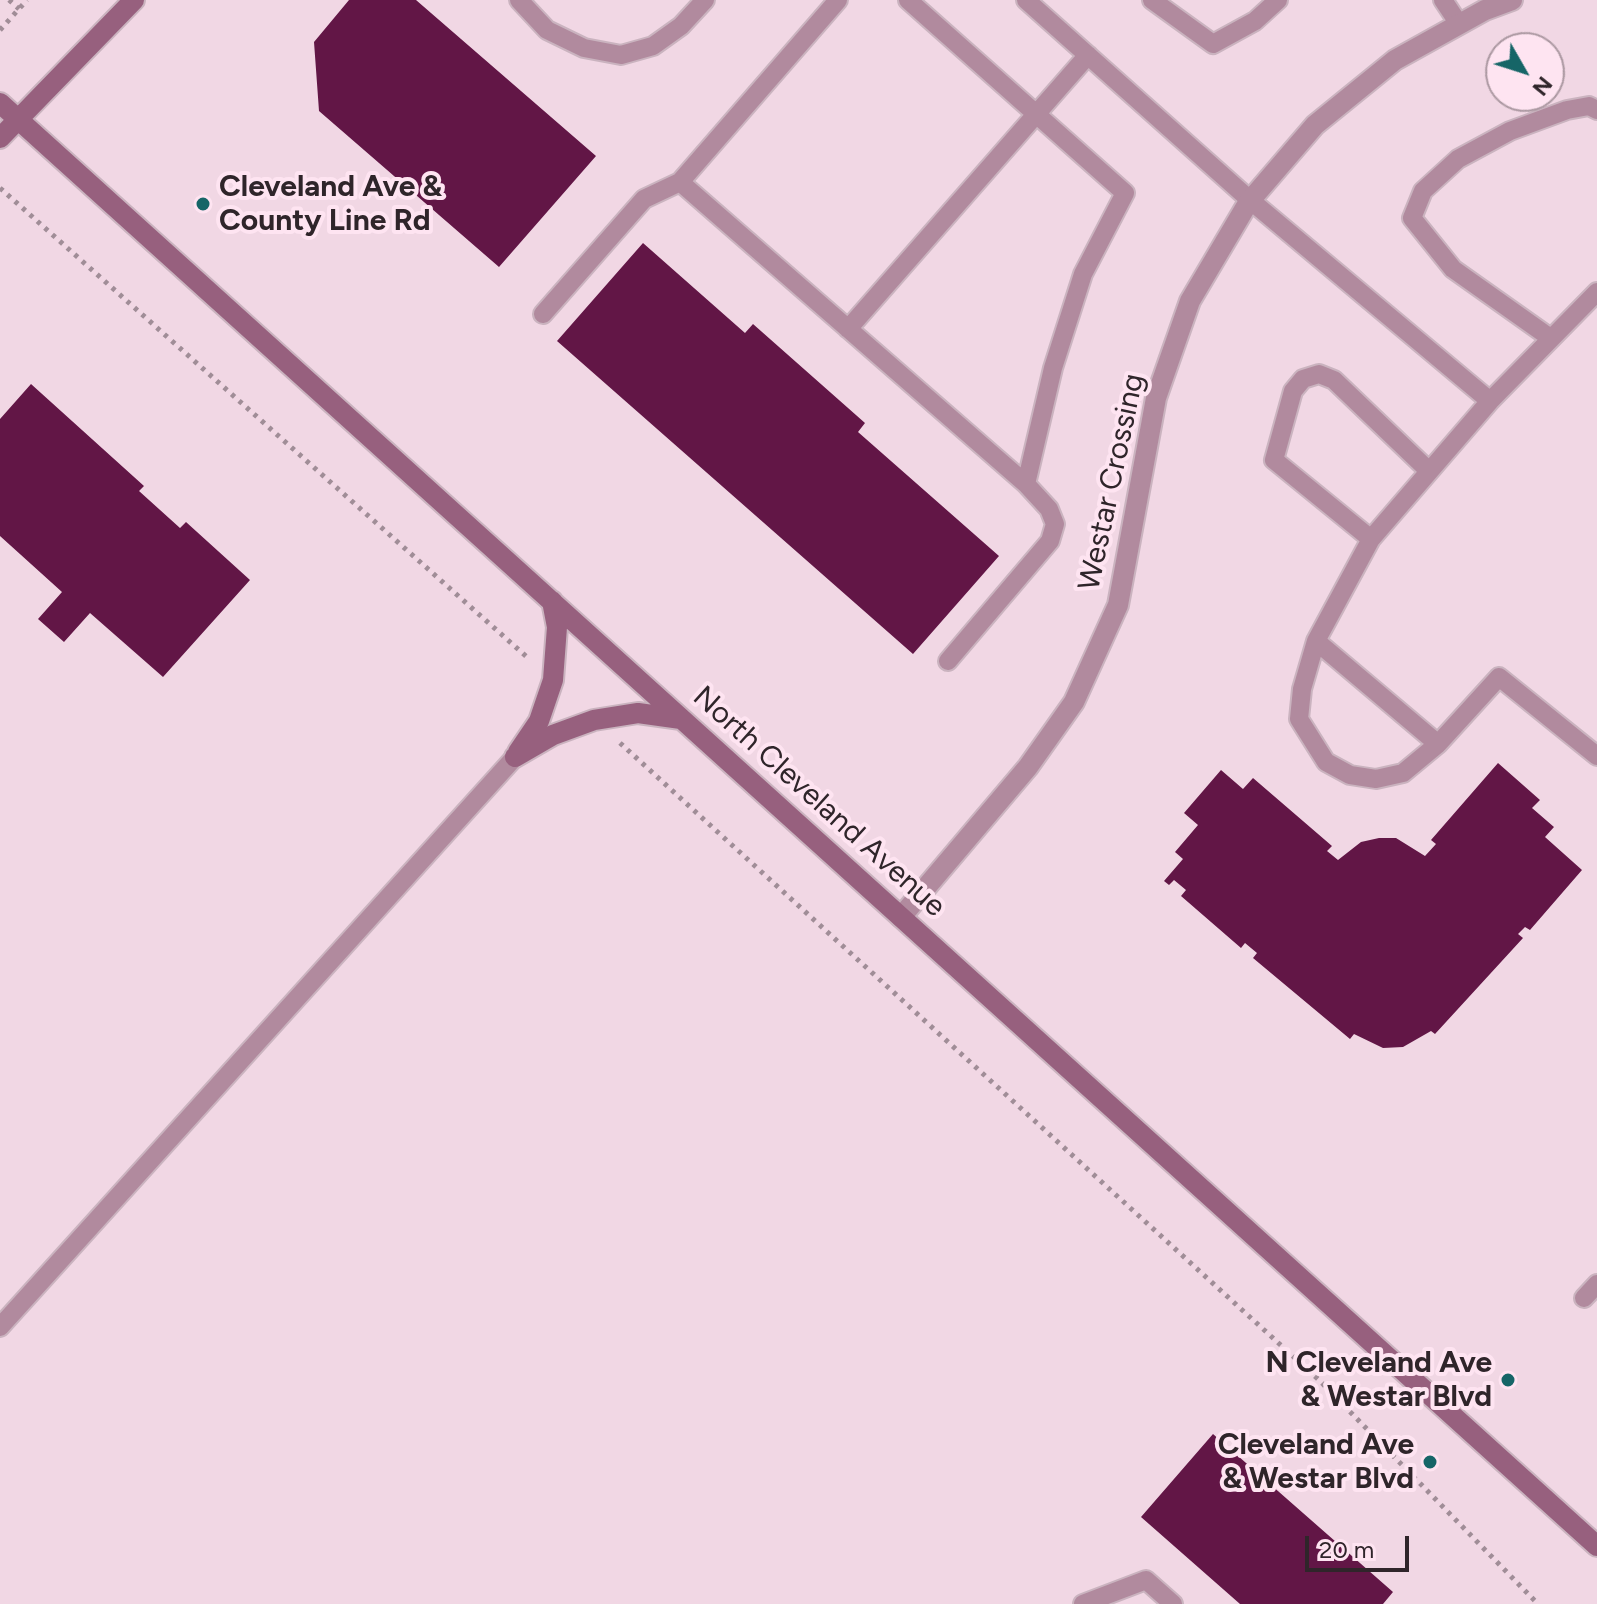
<!DOCTYPE html>
<html>
<head>
<meta charset="utf-8">
<style>
	body { margin:0 }
	#map { position:relative; width:1597px; height:1604px; overflow:hidden; background:#f1d7e4; font-family:Figtree,sans-serif }
	canvas { display:block }
	.north { position:absolute; left:1485px; top:32px; width:80px; height:80px; box-sizing:border-box; background:#fee4f1; border:2px solid #ab98a1; border-radius:50%; rotate:129deg; font-size:22px; font-weight:700; line-height:32px; text-align:center; color:#2f252a }
	.north::after { content:''; display:block; margin:auto; width:28px; height:36px; background:#166567; clip-path:polygon(50% 0,100% 100%,50% 72%,0 100%) }
	.scale { position:absolute; left:1305px; top:1536px; width:104px; height:36px; box-sizing:border-box; border:4px solid #2f252a; border-top:0; padding-left:10px; font-size:24px; line-height:28px; white-space:nowrap; color:#2f252a; -webkit-text-stroke:6px #fee4f1; paint-order:stroke }
</style>
</head>
<body>
<div id="map">
<canvas width="1597" height="1604"></canvas>
<div class="north">N</div>
<div class="scale">20 m</div>
</div>
<script>
const context = document.querySelector('canvas').getContext('2d');
context.lineJoin = 'round';
function fillPath(path, color) { context.fillStyle = color; context.fill(path, 'evenodd'); }
const poly = rows => new Path2D(rows.map(r => 'M' + r).join(''));
function trace(path, color, width, dash) { context.strokeStyle = color; context.lineWidth = width; context.lineCap = dash ? 'butt' : 'round'; context.setLineDash(dash || []); context.stroke(path); }
function write(font, color, halo, rows, align = 'center') {
  context.font = font + ' Figtree,sans-serif'; context.lineWidth = 8; context.setLineDash([]); context.textBaseline = 'middle'; context.strokeStyle = halo; context.fillStyle = color; for (const [text, x, y, turn = 0] of rows) {
    context.save(); context.translate(x, y); context.rotate((+turn || 0) * Math.PI / 180); context.textAlign = isNaN(turn) ? turn : align; if (halo) context.strokeText(text, 0, 0); context.fillText(text, 0, 0); context.restore();
  }
}
const building = poly([
	[349,0,416,0,596,156,499,267,319,111,314,42],
	[643,243,745,333,753,324,865,423,858,432,999,556,913,654,557,341],
	[31,384,144,486,139,491,180,528,186,522,250,580,163,677,90,613,64,642,38,619,62,592,0,536,0,419],
	[1498,763,1540,800,1532,808,1554,827,1545,837,1582,870,1530,930,1525,927,1518,934,1523,938,1435,1034,1431,1031,1403,1047,1383,1048,1354,1034,1350,1039,1253,958,1257,953,1245,943,1241,948,1181,896,1186,890,1174,880,1169,885,1164,881,1183,859,1175,852,1198,825,1184,813,1221,770,1243,789,1253,778,1332,846,1327,851,1338,860,1361,842,1379,838,1396,838,1425,856,1436,844,1431,840],
	[1213,1434,1393,1592,1383,1604,1240,1604,1141,1517]
]);
const path = poly([
	[9,0,19,9],
	[0,30,27,0],
	[0,188,528,658],
	[620,743,1319,1380,1538,1604]
]);
const service = poly([
	[519,0,547,30,584,48,621,55,653,46,681,26,705,0],
	[838,0,680,182,1026,484,1053,368,1083,274,1125,193,908,0],
	[1026,0,1250,200,1490,401,1371,539,1316,641,1438,744,1499,677,1597,756],
	[1152,0,1213,44,1255,21,1278,0],
	[1443,0,1459,24],
	[543,314,644,199,680,182],
	[848,329,1088,55],
	[1549,337,1453,269,1412,218,1423,191,1458,159,1510,131,1567,110,1589,106,1597,110],
	[1490,401,1597,292],
	[1371,539,1274,460,1293,391,1303,379,1319,374,1334,380,1429,471],
	[1316,641,1302,689,1299,719,1326,762,1350,775,1376,779,1403,773,1438,744],
	[948,661,1050,541,1055,524,1049,509,1026,484],
	[1584,1298,1597,1284],
	[0,1327,515,757],
	[1083,1604,1146,1580,1173,1604]
]);
const minor = poly([
	[901,917,1028,767,1074,702,1118,605,1156,398,1190,301,1248,203,1315,125,1395,60,1485,10,1512,0]
]);
const secondary = poly([
	[0,103,1597,1546],
	[0,138,134,0],
	[518,752,539,721,553,680,557,627,552,601],
	[515,757,553,735,594,720,638,713,681,719]
]);
const markers = [
	[203,204,8,"#166567"],
	[1508,1380,8,"#166567"],
	[1430,1462,8,"#166567"]
];
const poiNames = [
	["Cleveland Ave &",219,187,"left"],
	["County Line Rd",219,221,"left"],
	["N Cleveland Ave",1492,1363],
	["& Westar Blvd",1492,1397],
	["Cleveland Ave",1414,1445],
	["& Westar Blvd",1414,1479]
];
const streetNames = [
	["Westar Crossing",1112,482,-78],
	["North Cleveland Avenue",819,802,42]
];
fillPath(building, '#621646');
trace(service, '#cab3bf', 22);
trace(minor, '#cab3bf', 24);
trace(secondary, '#cab3bf', 24);
trace(path, '#a08d97', 5, [4, 6]);
trace(service, '#b18a9e', 18);
trace(minor, '#b18a9e', 20);
trace(secondary, '#97607e', 20);
for (const [x, y, r, color] of markers) { const dot = new Path2D(); dot.arc(x, y, r, 0, 2 * Math.PI); context.fillStyle = color; context.fill(dot); trace(dot, '#fee4f1', 3); }
write('bold 30px', '#2f252a', '#fee4f1', poiNames, 'right');
write('30px', '#2f252a', '#fee4f1', streetNames);
</script>
</body>
</html>
